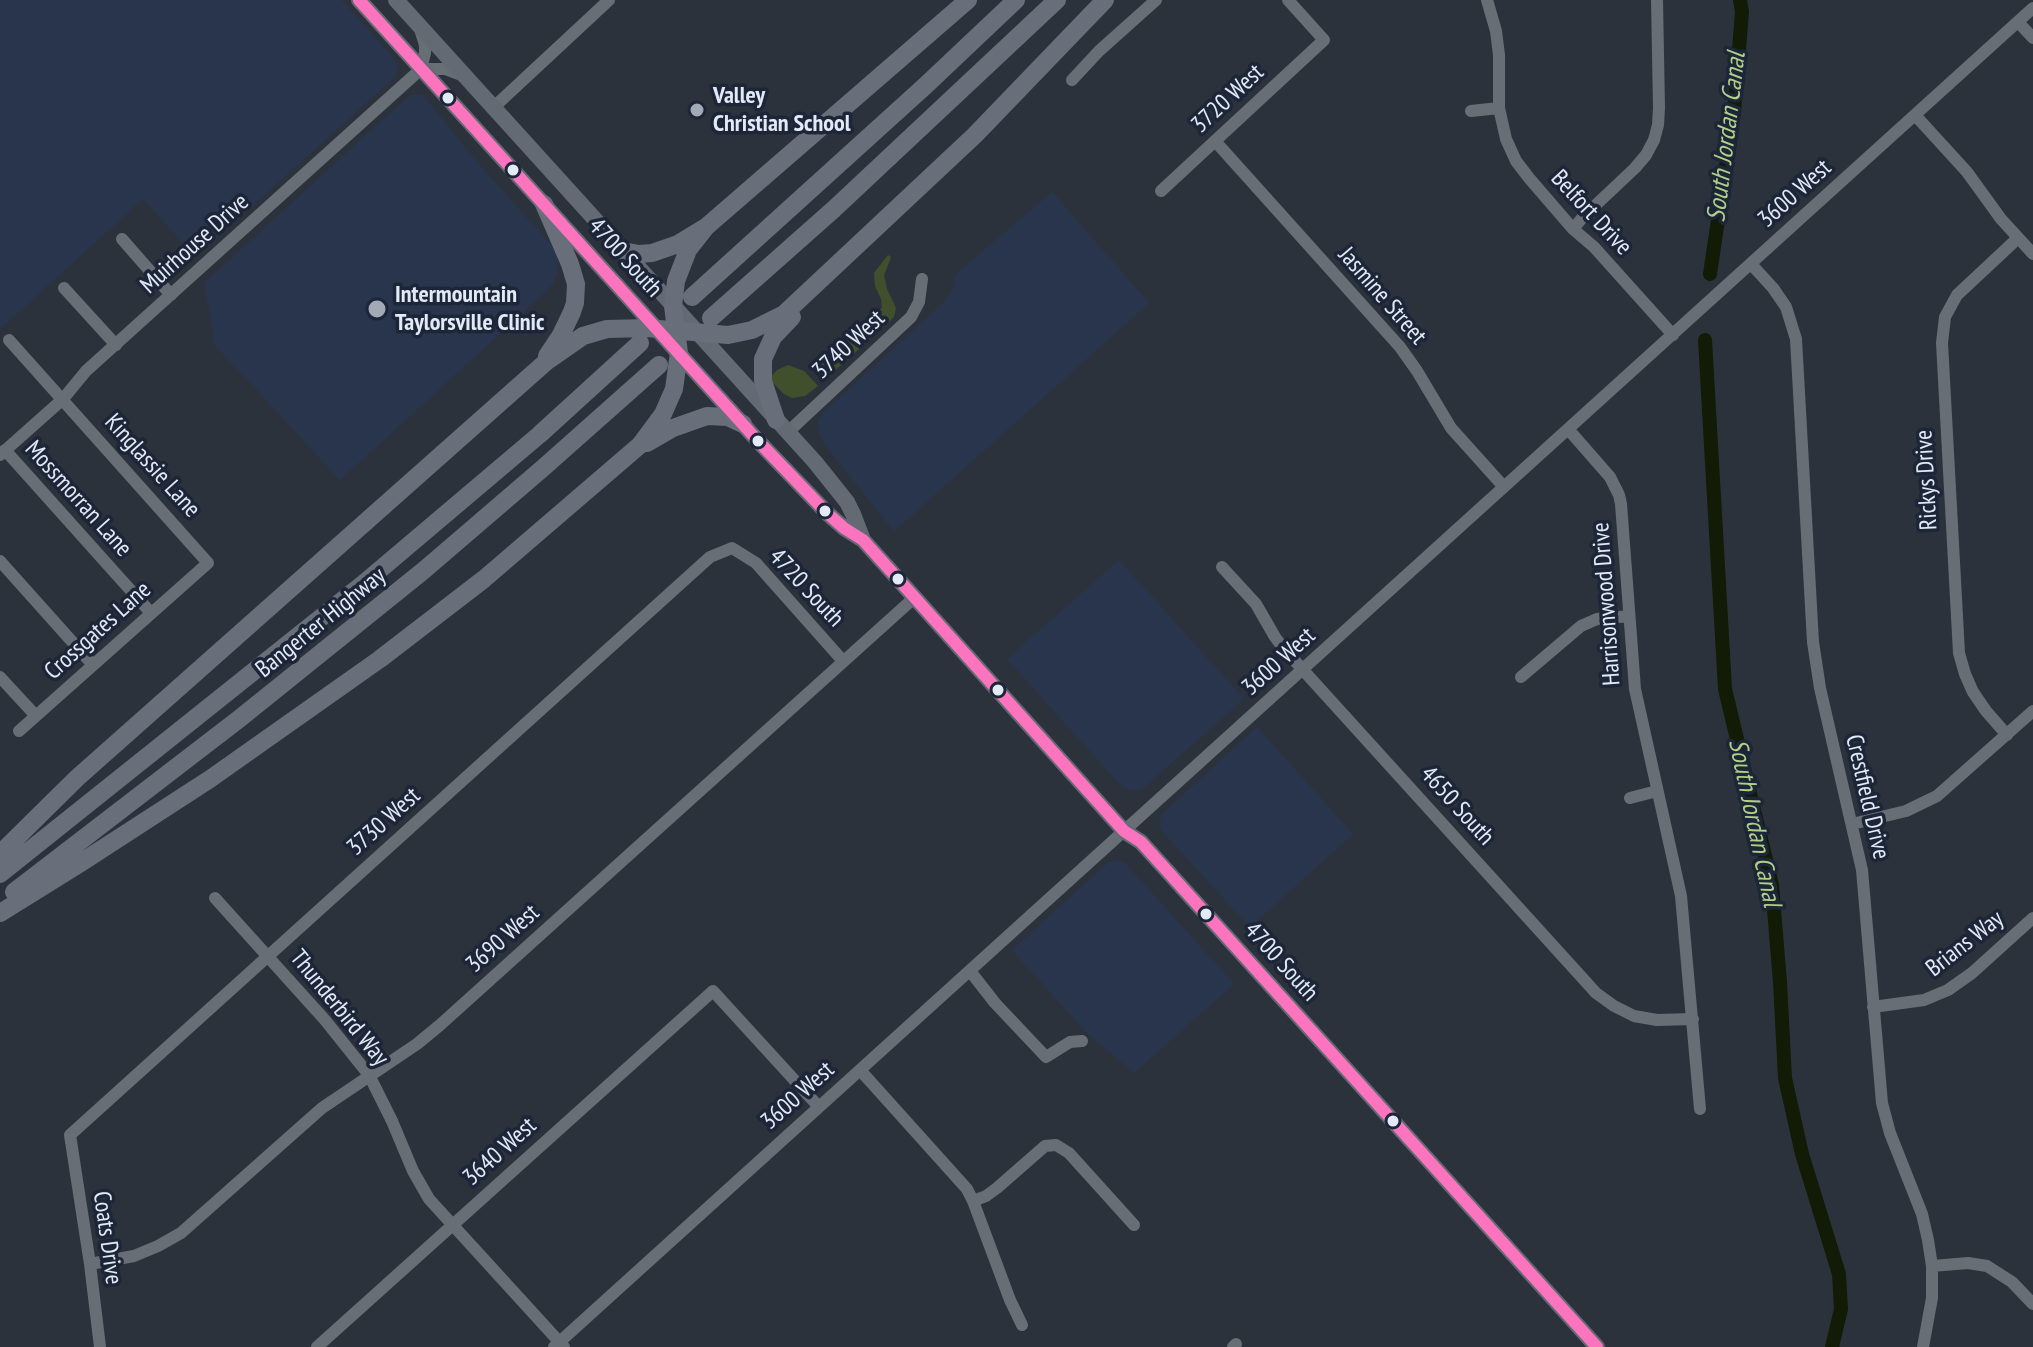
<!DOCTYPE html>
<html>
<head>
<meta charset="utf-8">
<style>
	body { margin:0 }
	canvas { display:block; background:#2c323c }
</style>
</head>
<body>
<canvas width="2033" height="1347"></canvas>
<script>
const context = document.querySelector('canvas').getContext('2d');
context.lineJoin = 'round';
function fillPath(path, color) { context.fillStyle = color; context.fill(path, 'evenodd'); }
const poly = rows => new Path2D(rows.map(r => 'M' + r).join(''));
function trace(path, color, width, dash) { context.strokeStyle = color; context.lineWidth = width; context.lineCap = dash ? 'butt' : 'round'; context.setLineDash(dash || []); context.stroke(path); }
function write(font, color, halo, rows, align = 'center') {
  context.font = font + ' "PT Sans Narrow",sans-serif'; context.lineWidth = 7; context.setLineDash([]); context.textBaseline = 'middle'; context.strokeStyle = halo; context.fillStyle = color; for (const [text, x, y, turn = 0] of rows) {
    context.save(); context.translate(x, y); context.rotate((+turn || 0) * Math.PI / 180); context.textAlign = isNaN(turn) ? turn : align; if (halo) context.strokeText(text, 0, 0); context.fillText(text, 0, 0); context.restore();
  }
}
const built = poly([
	[0,0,342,0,395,60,398,69,395,77,196,257,143,199,0,329],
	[413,94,422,95,426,99,476,161,554,248,558,258,557,275,552,285,540,297,340,480,215,345,204,283,407,98],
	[1052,192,1149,303,894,531,824,444,818,431,818,421,823,413,945,301,953,289,955,275],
	[1119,560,1244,699,1143,788,1137,791,1127,789,1116,780,1007,659],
	[1257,727,1353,834,1250,927,1161,830,1160,822,1161,815,1164,812],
	[1117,860,1125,863,1234,984,1134,1073,1087,1033,1012,950,1109,862]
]);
const green = poly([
	[888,255,891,257,884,275,887,289,896,308,894,317,830,375,827,375,820,366,882,308,881,299,875,286,874,273],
	[788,365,804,371,818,386,805,396,792,398,784,394,769,379,777,370]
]);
const canal = poly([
	[1710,274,1734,112,1742,12,1740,0],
	[1705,340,1725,689,1772,885,1780,982,1785,1078,1802,1154,1839,1274,1841,1309,1832,1347]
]);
const minor = poly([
	[1487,0,1496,31,1499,55,1499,108,1506,139,1516,161,1529,178,1573,229,1594,247,1673,335],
	[2018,22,2033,38],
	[421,69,445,69,461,75],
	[1072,80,1099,51,1156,0],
	[494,107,609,0],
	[1471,111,1499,108],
	[1915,115,1967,172,2001,219,2033,254],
	[1215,141,1400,347,1417,371,1451,428,1504,487],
	[1161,191,1324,40,1288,0],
	[1573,229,1583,217,1635,168,1646,155,1654,140,1658,125,1659,108,1657,0],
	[122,239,171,295],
	[1751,264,1773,288,1786,307,1796,339,1813,642,1820,688,1862,870,1882,1103,1890,1133,1922,1214,1928,1240,1932,1266,1932,1298,1923,1347],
	[64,288,116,345],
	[9,340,208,563,19,731],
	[1568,429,1610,477,1619,495,1621,504,1635,689,1681,896,1700,1109],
	[788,432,911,317,919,302,922,279],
	[5,450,151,613],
	[0,455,63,399,86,371,421,69,425,53,425,45,420,29],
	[0,561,93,665],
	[1222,567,1256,604,1275,637,1284,649,1596,993,1614,1006,1634,1016,1657,1020,1693,1019],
	[0,677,36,716],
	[1521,677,1581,626,1597,619,1629,616],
	[2007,735,1986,711,1973,692,1965,674,1959,653,1942,343,1945,317,1957,295,2018,238],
	[1630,798,1657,791],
	[1852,824,1906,811,1937,796,2033,711],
	[215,898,325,1020,369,1075,392,1121,413,1171,429,1199,564,1347],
	[970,971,995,1003,1046,1057,1070,1042,1082,1041],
	[1873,1007,1924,1000,1948,990,1972,973,2033,918],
	[860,1070,967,1189,973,1201,1010,1300,1022,1325],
	[973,1201,986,1196,997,1188,1045,1146,1056,1145,1069,1153,1134,1225],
	[90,1264,134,1256,158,1246,181,1233,322,1108,417,1044,440,1025,914,598],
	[1932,1266,1968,1263,1987,1266,2012,1282,2033,1304],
	[100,1347,90,1264,70,1135,710,557,732,548,756,563,843,661],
	[317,1347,713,991,819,1107],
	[554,1347,2033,8],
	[1233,1347,1236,1344]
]);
const major = poly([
	[359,0,758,441,827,513,844,528,863,540,1124,831,1141,842,1597,1347],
	[396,0,815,462,847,502,853,514,863,540]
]);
const highway = poly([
	[544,204,570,264,576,284,575,303,572,312,561,335,547,356],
	[623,251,639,254,652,253,678,244,706,227,968,0],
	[692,297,925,86,1016,0],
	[711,318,834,209,1057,0],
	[776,420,763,381,763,359,773,337,792,317],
	[647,443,673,428,707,416,728,417,743,424],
	[0,854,77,778,547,361,583,336,607,329,647,328,728,335,752,330,784,314,975,135,1105,0],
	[0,874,363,584,539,435,640,343],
	[14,892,239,719,423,571,543,468,659,365],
	[0,913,82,862,210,779,380,659,484,579,640,445,663,414,674,389,679,353,673,306,676,281,688,250,706,227]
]);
const bus1 = poly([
	[359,0,758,441,827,513,844,528,863,540,1124,831,1141,842,1597,1347]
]);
const markers = [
	[448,98,7,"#e2eaf6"],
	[697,110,8,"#a2aab5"],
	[513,170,7,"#e2eaf6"],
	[377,309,10,"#a2aab5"],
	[758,441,7,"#e2eaf6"],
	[825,511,7,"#e2eaf6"],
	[898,579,7,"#e2eaf6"],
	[998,690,7,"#e2eaf6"],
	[1206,914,7,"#e2eaf6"],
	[1393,1121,7,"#e2eaf6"]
];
const poiNames = [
	["Valley",713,96],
	["Christian School",713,124],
	["Intermountain",395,295],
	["Taylorsville Clinic",395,323]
];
const streetNames = [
	["3720 West",1228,99,-43],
	["3600 West",1795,194,-42],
	["Belfort Drive",1591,213,47],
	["Muirhouse Drive",195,244,-42],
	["4700 South",625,258,48],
	["Jasmine Street",1382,296,49],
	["3740 West",849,345,-43],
	["Kinglassie Lane",152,466,48],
	["Rickys Drive",1927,480,-93],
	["Mossmorran Lane",78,499,48],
	["4720 South",806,588,47],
	["Harrisonwood Drive",1607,604,-94],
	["Bangerter Highway",321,623,-39],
	["Crossgates Lane",98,631,-42],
	["3600 West",1279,662,-42],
	["Crestfield Drive",1867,797,77],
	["4650 South",1457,806,48],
	["3730 West",384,822,-42],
	["3690 West",503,939,-42],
	["Brians Way",1965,944,-38],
	["4700 South",1281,962,48],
	["Thunderbird Way",339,1008,51],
	["3600 West",798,1096,-42],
	["3640 West",500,1152,-42],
	["Coats Drive",107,1238,82]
];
const waterNames = [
	["South Jordan Canal",1727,137,-83],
	["South Jordan Canal",1754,823,78]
];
fillPath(built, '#29354c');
fillPath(green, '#404f2c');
trace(canal, '#111b05', 14);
trace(minor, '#686e75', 12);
trace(major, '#646a74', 16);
trace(highway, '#686e7a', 18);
trace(bus1, '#fc73be', 12);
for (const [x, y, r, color] of markers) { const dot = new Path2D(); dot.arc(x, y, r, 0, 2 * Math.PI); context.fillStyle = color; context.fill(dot); trace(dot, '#1c2638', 3); }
write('bold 24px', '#e2eaf6', '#1c2638', poiNames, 'left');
write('24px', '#e2eaf6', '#1c2638', streetNames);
write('italic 26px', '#b1cf85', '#1c2638', waterNames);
</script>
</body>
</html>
